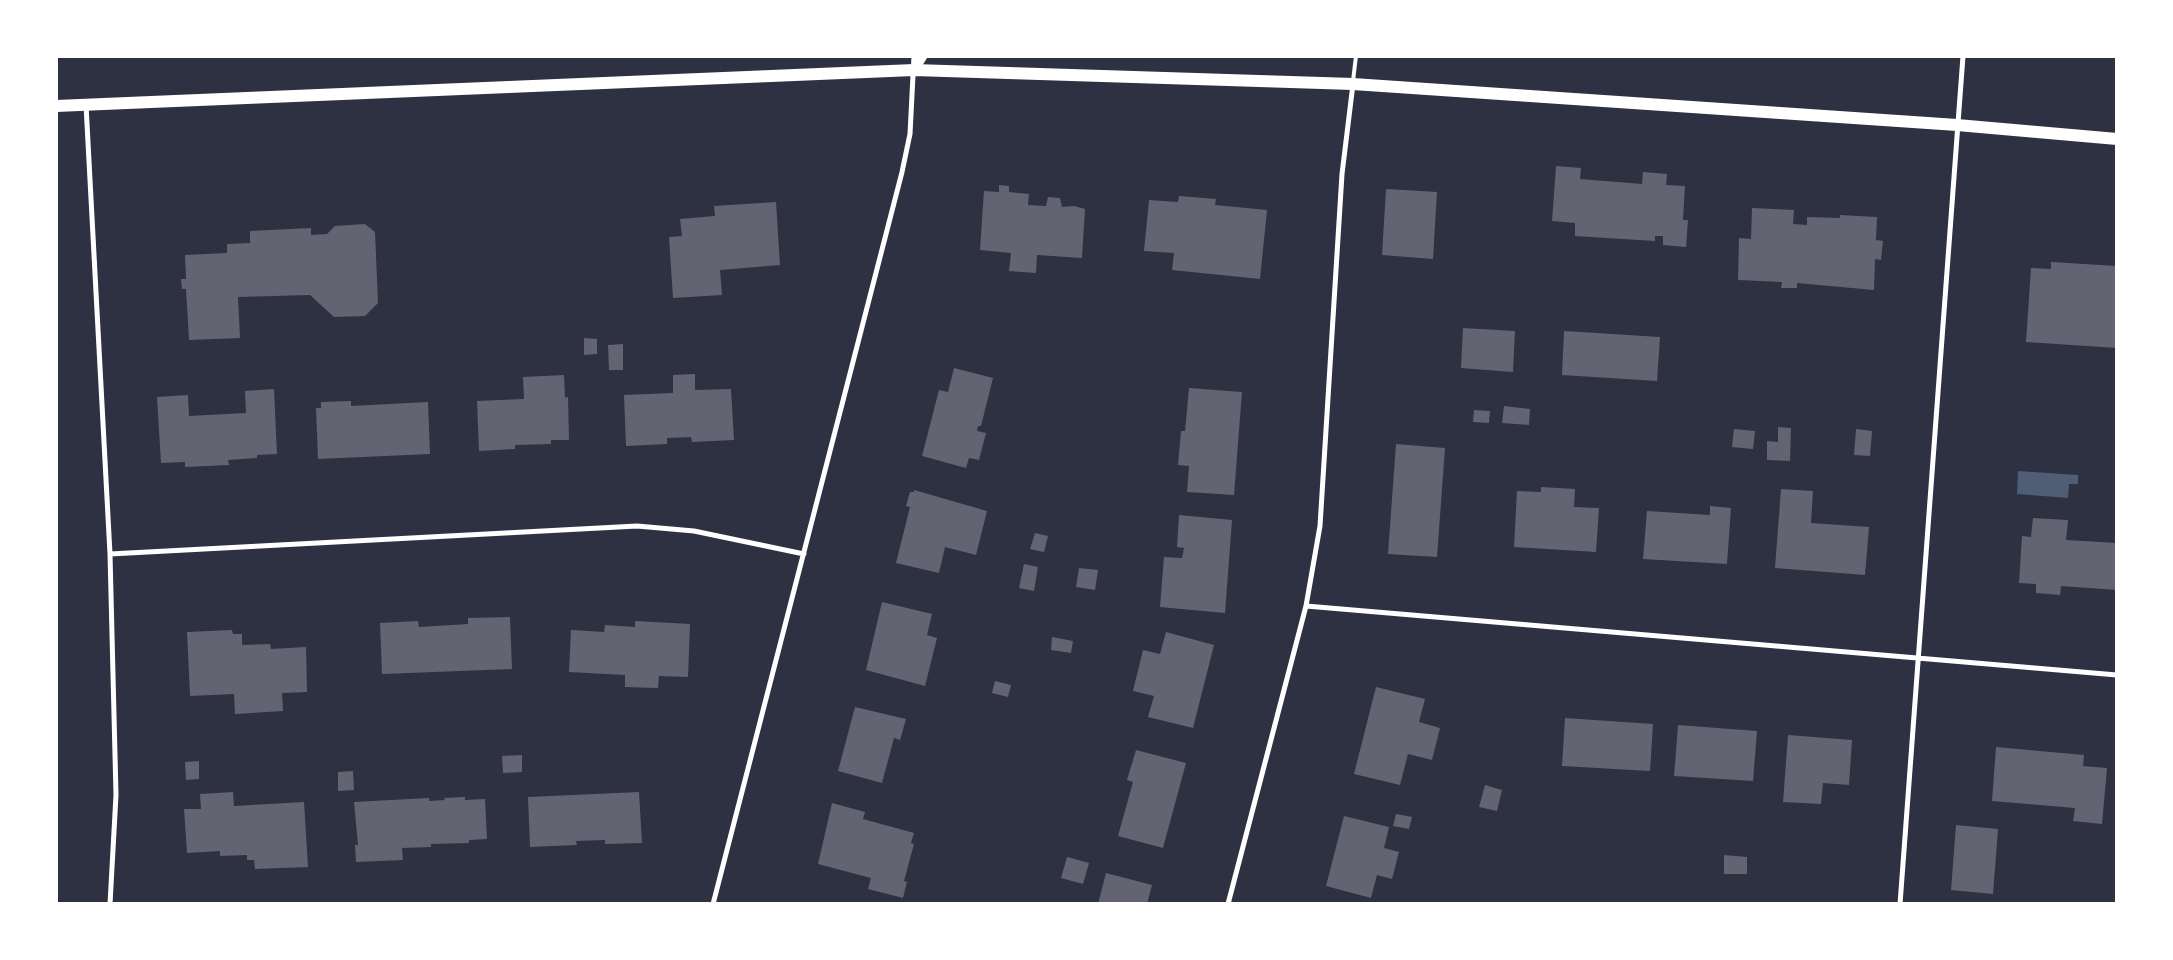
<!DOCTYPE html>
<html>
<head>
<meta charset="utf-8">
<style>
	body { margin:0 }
	#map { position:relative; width:2173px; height:960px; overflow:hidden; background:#2d3142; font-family:"Work Sans",sans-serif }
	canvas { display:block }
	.frame { position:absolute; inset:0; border:58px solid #fff; pointer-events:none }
</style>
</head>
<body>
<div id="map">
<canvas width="2173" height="960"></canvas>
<div class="frame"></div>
</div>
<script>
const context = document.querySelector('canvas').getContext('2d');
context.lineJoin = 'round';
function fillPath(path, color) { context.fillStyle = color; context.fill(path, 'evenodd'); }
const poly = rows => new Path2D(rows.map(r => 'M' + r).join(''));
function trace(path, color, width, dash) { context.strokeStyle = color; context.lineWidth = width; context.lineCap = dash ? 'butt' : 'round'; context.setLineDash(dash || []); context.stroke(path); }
const water = poly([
	[2018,471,2078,475,2078,484,2069,484,2068,498,2017,494]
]);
const building = poly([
	[1556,166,1581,168,1580,179,1642,184,1643,172,1667,174,1666,185,1685,186,1683,220,1688,220,1686,247,1663,245,1663,236,1655,236,1655,241,1575,236,1575,223,1552,221],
	[999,185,1009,186,1009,192,1029,194,1028,205,1046,206,1048,197,1060,198,1062,207,1074,206,1085,209,1082,258,1037,255,1036,273,1009,271,1011,253,980,250,984,191,999,192],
	[1386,189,1437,192,1433,259,1382,255],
	[1179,196,1216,199,1215,205,1267,210,1260,279,1172,270,1174,253,1144,251,1149,200,1178,202],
	[776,202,780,265,720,270,722,295,673,298,669,237,682,236,680,219,715,216,714,206],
	[1752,208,1794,210,1793,224,1807,225,1807,217,1840,218,1840,215,1877,217,1876,240,1883,241,1881,260,1875,259,1874,290,1797,283,1797,288,1781,288,1782,282,1738,280,1739,238,1751,239],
	[365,224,375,232,378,303,365,316,334,317,310,295,238,297,240,338,189,340,186,289,182,289,181,279,186,279,185,255,227,253,227,244,250,243,250,231,311,228,311,235,327,234,335,226],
	[2051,262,2117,266,2117,348,2026,342,2031,268,2051,269],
	[1463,328,1515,331,1513,372,1461,368],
	[1564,331,1660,337,1657,381,1562,375],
	[584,338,597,339,597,354,584,355],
	[623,344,623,370,609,370,608,345],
	[954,368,993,378,981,426,978,426,977,431,986,433,979,460,969,458,966,468,922,456,939,390,948,392],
	[695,374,695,390,731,389,734,440,692,442,691,437,667,438,667,444,626,446,624,395,673,393,673,375],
	[564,375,565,398,568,397,569,440,551,440,551,444,515,445,515,449,479,451,477,401,524,399,523,377],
	[1189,388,1242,392,1234,495,1187,492,1189,466,1178,465,1181,431,1185,431],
	[274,389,277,454,257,455,257,458,228,460,229,465,185,467,185,462,161,463,157,397,188,395,189,416,246,413,245,391],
	[351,401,351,406,428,402,430,454,318,459,316,408,321,408,321,402],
	[1504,406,1530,409,1529,425,1502,423],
	[1474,410,1490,411,1489,423,1473,422],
	[1778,427,1791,428,1790,461,1767,460,1767,441,1778,442],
	[1734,429,1755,431,1753,449,1732,447],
	[1856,429,1872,431,1870,456,1854,455],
	[1396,444,1445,448,1437,557,1388,554],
	[1541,487,1575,489,1574,507,1599,508,1596,552,1514,547,1517,491,1541,492],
	[1781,489,1813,491,1811,523,1869,527,1865,575,1775,568],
	[914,490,987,511,976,555,945,547,939,573,896,563,910,507,906,506,910,492,914,492],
	[1710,506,1731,508,1727,564,1643,559,1647,511,1710,515],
	[1179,515,1232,520,1225,613,1160,607,1164,557,1182,558,1184,548,1177,547],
	[2033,518,2068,520,2066,540,2117,543,2117,590,2061,586,2060,595,2036,593,2036,584,2019,583,2022,536,2031,537],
	[1035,533,1048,536,1044,552,1030,549],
	[1024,564,1038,567,1034,591,1019,588],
	[1079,568,1098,570,1095,590,1076,587],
	[882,602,932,614,927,635,937,638,925,686,866,670],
	[510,617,512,669,382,674,380,623,418,621,419,627,468,624,468,618],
	[635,621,690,624,688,677,659,676,658,688,625,687,625,675,569,672,571,630,604,632,605,625,635,627],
	[232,630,233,634,242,634,242,645,270,644,271,649,306,647,307,692,282,693,283,711,235,714,234,694,190,696,187,632],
	[1166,632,1214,645,1193,728,1148,717,1154,696,1133,691,1143,650,1160,654],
	[1052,637,1073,641,1071,653,1051,650],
	[995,681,1011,685,1008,697,992,693],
	[1376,687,1425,699,1419,722,1440,728,1432,760,1408,754,1400,785,1354,774],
	[855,707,906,719,900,740,894,738,882,783,838,771],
	[1565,718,1653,724,1650,771,1562,766],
	[1678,725,1757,731,1753,781,1674,776],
	[1788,735,1852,740,1849,785,1823,783,1821,804,1783,802],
	[1996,747,2084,755,2083,766,2107,768,2102,824,2073,821,2075,808,1992,801],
	[1136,750,1186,763,1163,848,1118,836,1133,782,1127,780],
	[522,755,522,772,503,773,502,756],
	[199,761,199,779,186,780,185,762],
	[353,771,354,790,338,791,338,772],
	[1485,785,1502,790,1497,811,1479,807],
	[233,792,234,806,304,802,308,867,255,869,254,860,247,860,247,855,220,856,220,851,187,853,184,809,201,809,200,794],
	[639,792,642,843,605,844,605,840,576,841,577,845,530,847,528,797],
	[465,797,465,800,485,799,487,839,469,840,469,843,431,844,431,847,402,848,403,860,356,862,355,845,358,845,354,802,429,798,429,801,445,800,444,798],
	[832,803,865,812,863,819,914,833,911,843,914,844,904,881,907,882,903,898,868,889,871,878,818,864],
	[1396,814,1412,817,1409,829,1393,826],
	[1344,816,1389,827,1384,848,1399,852,1392,879,1377,875,1371,898,1326,886],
	[1956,825,1998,829,1993,894,1951,890],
	[1724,855,1747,857,1747,874,1724,874],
	[1067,857,1089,863,1083,884,1061,878],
	[1106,873,1152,885,1147,904,1098,904]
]);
const service = poly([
	[1353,81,1356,56]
]);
const minor = poly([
	[86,105,110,554,116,795,110,904],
	[110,554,637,526,694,531,804,554],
	[1306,606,2117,675],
	[713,904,902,172,910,134,914,56],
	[1228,904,1306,606,1320,526,1342,174,1353,84],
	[1900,904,1963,56]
]);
const tertiary = poly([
	[914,70,923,56]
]);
const primary = poly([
	[56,106,914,70,1353,84,1957,125,2117,139]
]);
fillPath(water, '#4f5d75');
fillPath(building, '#626471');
trace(service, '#fff', 4);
trace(minor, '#fff', 5);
trace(tertiary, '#fff', 9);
trace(primary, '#fff', 12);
</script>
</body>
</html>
